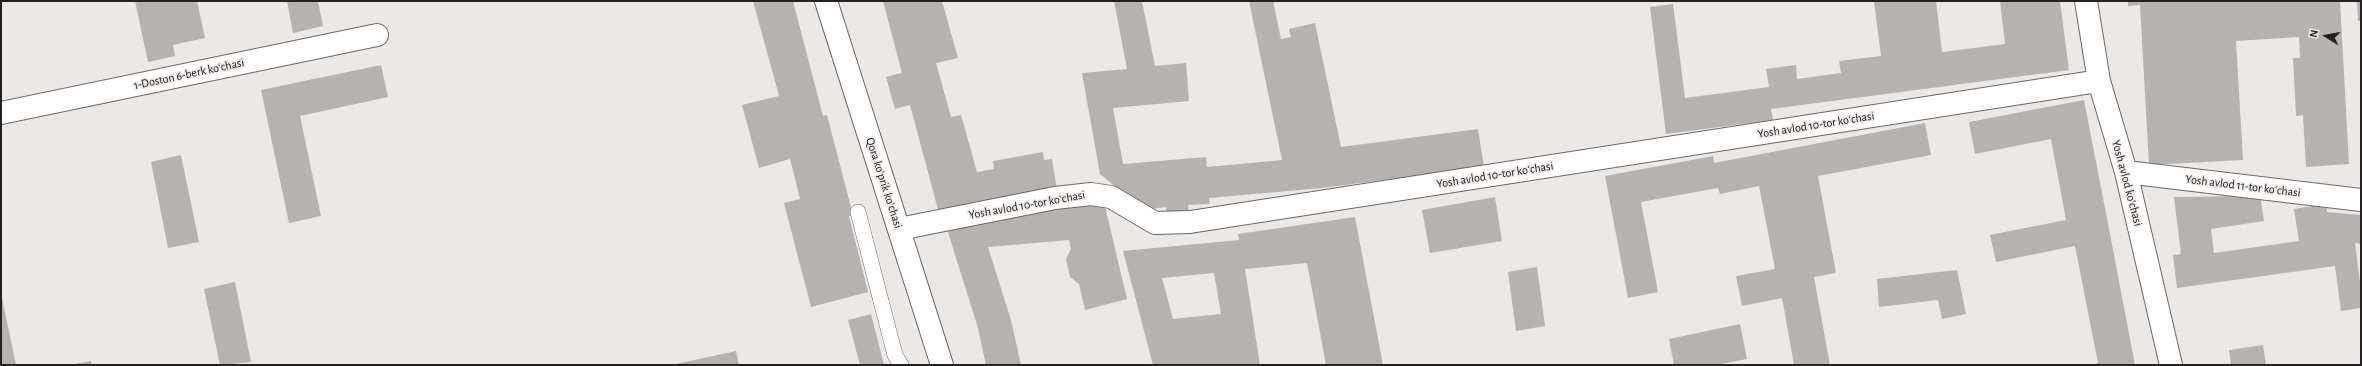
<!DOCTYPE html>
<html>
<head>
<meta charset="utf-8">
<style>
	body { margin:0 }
	#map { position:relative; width:2362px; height:366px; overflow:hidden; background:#ece8e6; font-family:"Alegreya Sans",sans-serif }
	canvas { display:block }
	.frame { position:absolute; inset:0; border:2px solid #232121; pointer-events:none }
	.north { position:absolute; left:2306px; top:16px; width:40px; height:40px; -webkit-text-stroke:3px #ece8e6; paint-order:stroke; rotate:281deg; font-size:11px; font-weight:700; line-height:16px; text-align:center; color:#232121 }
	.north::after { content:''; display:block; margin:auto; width:14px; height:18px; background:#232121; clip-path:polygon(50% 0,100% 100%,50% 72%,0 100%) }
</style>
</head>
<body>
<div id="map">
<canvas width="2362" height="366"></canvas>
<div class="frame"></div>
<div class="north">N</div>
</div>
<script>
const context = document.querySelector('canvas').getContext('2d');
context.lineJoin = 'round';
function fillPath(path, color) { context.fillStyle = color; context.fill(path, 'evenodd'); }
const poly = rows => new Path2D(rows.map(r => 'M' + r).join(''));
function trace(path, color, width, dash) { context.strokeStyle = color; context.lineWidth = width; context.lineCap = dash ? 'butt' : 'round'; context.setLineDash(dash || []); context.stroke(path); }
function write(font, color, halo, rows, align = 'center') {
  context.font = font + ' "Alegreya Sans",sans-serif'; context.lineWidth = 3; context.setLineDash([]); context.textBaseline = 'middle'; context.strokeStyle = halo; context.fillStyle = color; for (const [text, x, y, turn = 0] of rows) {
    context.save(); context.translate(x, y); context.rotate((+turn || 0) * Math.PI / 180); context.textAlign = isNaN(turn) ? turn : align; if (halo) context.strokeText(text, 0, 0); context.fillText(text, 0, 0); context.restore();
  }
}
const building = poly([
	[135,1,197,1,205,38,173,45,175,56,148,62],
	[287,1,318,1,323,26,293,33],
	[753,1,793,1,823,116,827,115,853,215,849,216,868,292,811,307,784,203,800,199,790,159,759,168,742,105,779,96],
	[883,1,942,1,958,58,936,63,951,117,961,115,977,172,994,169,993,161,1043,152,1044,160,1052,159,1058,196,940,217,910,105,895,109,886,77,902,73],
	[1114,1,1142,1,1155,66,1186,63,1189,101,1113,108,1123,164,1206,157,1207,167,1282,160,1249,1,1273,1,1281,39,1291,37,1289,29,1315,23,1341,147,1478,129,1484,167,1322,188,1209,198,1210,204,1188,205,1189,213,1166,215,1166,207,1144,210,1100,174,1082,73,1127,69],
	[1874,1,1936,1,1942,52,2005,44,2000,1,2060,1,2069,70,1771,109,1773,120,1666,134,1650,7,1673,4,1685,98,1769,87,1766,69,1796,65,1797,79,1841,73,1839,61,1881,56],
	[2128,1,2340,1,2349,164,2306,167,2303,115,2296,116,2293,58,2300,58,2299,37,2236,41,2243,160,2149,165,2140,5,2128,6],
	[2357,1,2361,1,2361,21,2358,21],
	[381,65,388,97,300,116,321,216,289,223,261,90],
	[2084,100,2111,239,2135,365,2093,365,2098,363,2075,246,1996,262,1990,235,2066,220,2051,139,1975,154,1969,122],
	[1925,123,1931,155,1818,176,1836,273,1814,277,1830,365,1794,365,1782,298,1742,306,1736,276,1775,269,1759,186,1720,194,1718,188,1641,202,1658,292,1628,298,1605,176,1713,156,1714,163],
	[181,155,199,242,168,248,151,162],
	[2260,196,2264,221,2211,229,2214,253,2299,241,2294,209,2326,204,2327,212,2361,215,2361,244,2355,243,2361,290,2361,308,2341,311,2335,266,2177,288,2173,255,2181,254,2174,197],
	[1495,197,1502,241,1430,253,1422,210],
	[1104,202,1127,299,1085,310,1079,284,1070,277,1066,259,1071,249,1069,240,988,247,1011,320,1021,365,986,365,978,328,947,229,979,218],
	[1355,217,1383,365,1326,365,1307,263,1245,269,1260,365,1153,365,1123,251,1239,240,1238,234],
	[1214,273,1221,314,1173,319,1162,278],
	[1537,267,1545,326,1516,331,1508,272],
	[1957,270,1966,314,1942,319,1938,300,1879,307,1877,279],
	[235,282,251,362,220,365,204,289],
	[1,298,2,298,16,365,1,365],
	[871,314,884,365,860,365,848,320],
	[1740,324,1747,359,1716,365,1674,365,1669,339],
	[2263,345,2266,365,2231,365,2229,350],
	[736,351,739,365,676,365,676,364],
	[91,361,92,365,75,365,75,364]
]);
const lane = poly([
	[858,212,895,355,901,365]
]);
const street = poly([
	[826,1,942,365],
	[2086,1,2099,81,2126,172,2171,365],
	[1,113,377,35],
	[2126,172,2361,200],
	[899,229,1055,198,1091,194,1111,197,1155,223,1190,222,2099,81]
]);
const streetNames = [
	["1-Doston 6-berk koʻchasi",189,74,-12],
	["Yosh avlod 10-tor koʻchasi",1816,125,-9],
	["Yosh avlod 10-tor koʻchasi",1495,175,-9],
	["Qora koʻprik koʻchasi",884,183,72],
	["Yosh avlod koʻchasi",2127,183,75],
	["Yosh avlod 11-tor koʻchasi",2243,186,7],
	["Yosh avlod 10-tor koʻchasi",1027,205,-10]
];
fillPath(building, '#b6b2b0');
trace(lane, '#6c6867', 16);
trace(street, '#6c6867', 24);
trace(lane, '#fff', 15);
trace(street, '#fff', 22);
write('12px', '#232121', '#ece8e6', streetNames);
</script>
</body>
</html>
